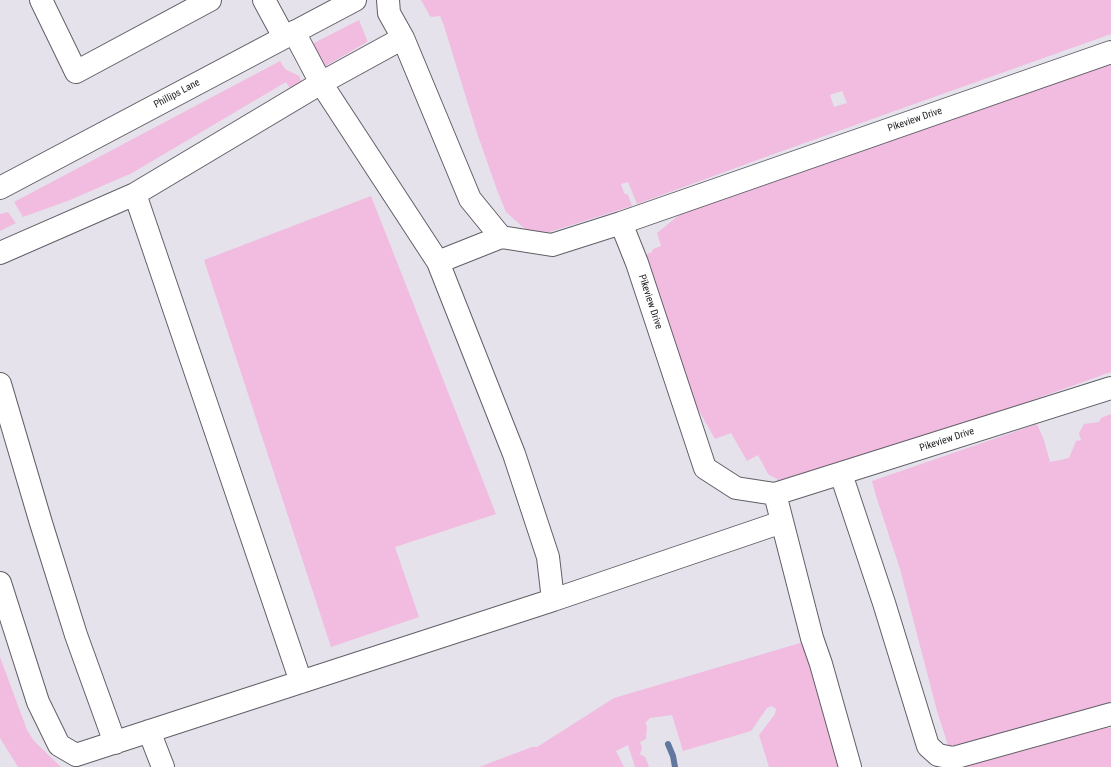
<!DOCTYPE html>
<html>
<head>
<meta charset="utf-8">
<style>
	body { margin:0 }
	canvas { display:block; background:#e5e2ec }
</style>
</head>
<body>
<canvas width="1111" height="767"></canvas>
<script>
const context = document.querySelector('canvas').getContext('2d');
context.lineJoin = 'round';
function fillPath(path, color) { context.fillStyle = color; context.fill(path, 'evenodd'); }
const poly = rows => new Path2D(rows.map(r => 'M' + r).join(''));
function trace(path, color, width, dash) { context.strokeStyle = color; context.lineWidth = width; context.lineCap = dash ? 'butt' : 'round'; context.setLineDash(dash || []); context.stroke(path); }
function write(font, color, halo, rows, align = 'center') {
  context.font = font + ' "Roboto Condensed",sans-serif'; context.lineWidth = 4; context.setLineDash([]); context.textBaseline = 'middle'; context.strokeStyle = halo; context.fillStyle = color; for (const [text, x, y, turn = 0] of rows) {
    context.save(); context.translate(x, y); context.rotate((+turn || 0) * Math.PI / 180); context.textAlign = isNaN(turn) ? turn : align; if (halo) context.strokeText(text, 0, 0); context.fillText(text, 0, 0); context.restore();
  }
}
const green = poly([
	[421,0,1111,0,1111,34,771,155,637,204,628,182,621,184,624,193,628,195,632,206,543,234,526,230,506,212,497,190,477,133,444,26,440,16,432,17,430,16],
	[842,91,847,103,834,107,830,95],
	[359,20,367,40,367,42,322,68,313,46,314,43],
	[1111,59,1111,372,954,428,900,448,785,488,779,484,777,482,777,479,769,475,767,472,758,455,747,461,731,433,715,439,690,395,664,332,667,330,664,323,661,324,658,310,654,282,645,255,652,252,653,249,661,246,657,233,689,207],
	[280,61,285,69,299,76,304,88,295,96,286,82,132,173,70,200,23,217,14,202],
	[371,196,496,514,395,547,419,617,331,647,204,260],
	[8,212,16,223,0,231,0,214],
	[1111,414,1111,702,967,745,954,747,948,745,937,711,900,569,876,496,872,481,1037,424,1044,440,1050,462,1069,458,1076,441,1081,440,1079,433,1084,424,1099,422,1101,418],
	[807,641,845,767,769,767,759,735,775,714,776,709,772,706,767,708,751,731,683,751,672,715,650,718,645,723,647,726,646,739,640,742,642,748,640,754,645,757,649,766,648,767,635,767,628,745,616,751,624,767,479,767,532,747,537,747,614,698],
	[0,657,27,730,34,741,61,767,18,767,0,738],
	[1101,727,1111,728,1111,767,963,767,1071,735]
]);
const stream = poly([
	[668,744,673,756,675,767]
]);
const minor = poly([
	[41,0,76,72,210,0],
	[264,0,284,37],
	[388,0,389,13,403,38,470,199,501,237,552,245,621,223],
	[1111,52,621,223,637,263,705,468,736,488,775,494,1111,388],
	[135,194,301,682],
	[0,253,135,194,321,83,403,38],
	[438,262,501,237],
	[0,384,41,523,76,635,115,743],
	[841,474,884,603,928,746,938,755,953,758,1111,714],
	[775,494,812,638,821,664,850,767],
	[0,583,38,702,59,745,76,755,553,600,548,557,514,454,438,262,321,83,294,32],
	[553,600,782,522],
	[149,731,163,767]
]);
const major = poly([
	[0,188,355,0]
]);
const streetNames = [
	["Phillips Lane",177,94,-28],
	["Pikeview Drive",915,120,-19],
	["Pikeview Drive",650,302,72],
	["Pikeview Drive",947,440,-18]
];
fillPath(green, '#f1bce0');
trace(stream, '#6177a0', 6);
trace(minor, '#615f67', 24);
trace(major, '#615f67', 24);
trace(minor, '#fff', 22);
trace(major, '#fff', 22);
write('10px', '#1e1d21', '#fff', streetNames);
</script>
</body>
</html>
